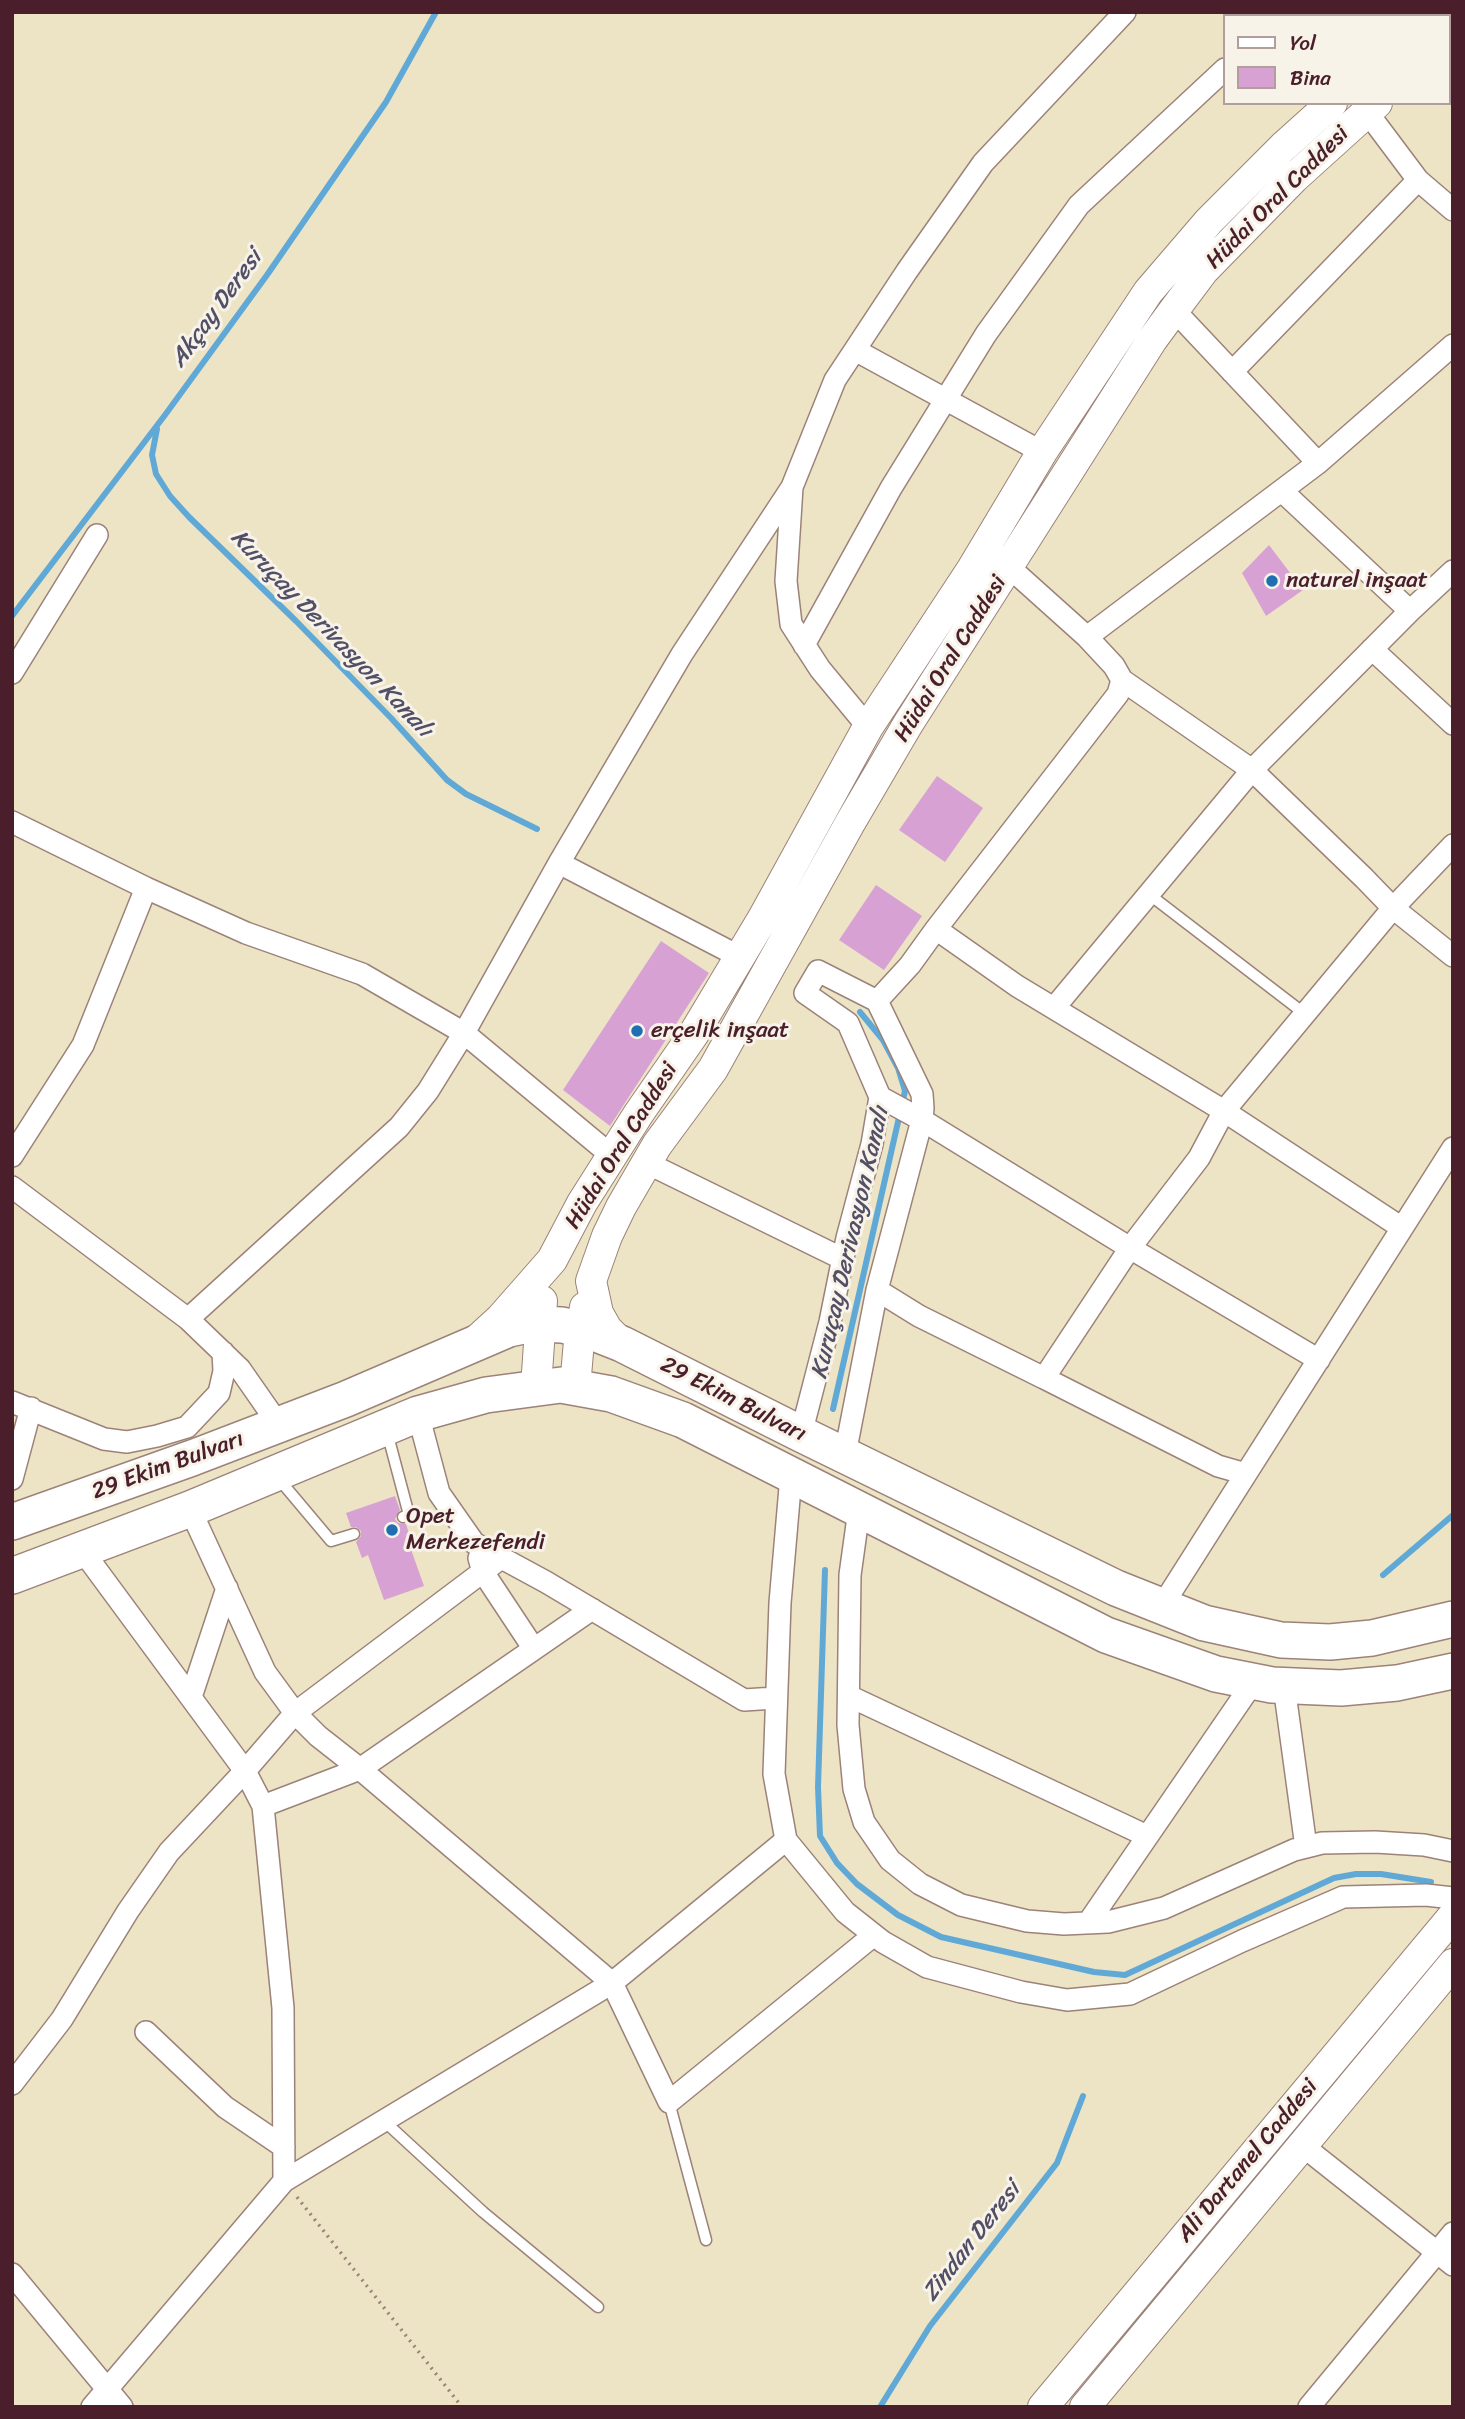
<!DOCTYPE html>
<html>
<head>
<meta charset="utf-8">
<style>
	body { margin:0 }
	#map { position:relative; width:1465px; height:2419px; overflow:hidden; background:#ede4c6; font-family:Sriracha,sans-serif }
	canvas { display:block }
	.frame { position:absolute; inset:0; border:14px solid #4a1f2b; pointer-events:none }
	.legend { position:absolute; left:1223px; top:14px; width:228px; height:91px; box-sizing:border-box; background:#f7f3e8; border:2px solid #b29e9c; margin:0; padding:9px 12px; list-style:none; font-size:21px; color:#4a1f2b }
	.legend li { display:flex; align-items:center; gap:14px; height:35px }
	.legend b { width:35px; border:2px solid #b29e9c }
</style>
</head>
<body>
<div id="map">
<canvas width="1465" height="2419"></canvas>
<div class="frame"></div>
<ul class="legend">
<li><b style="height:9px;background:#fff"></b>Yol</li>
<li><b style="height:19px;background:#d7a2d3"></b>Bina</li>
</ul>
</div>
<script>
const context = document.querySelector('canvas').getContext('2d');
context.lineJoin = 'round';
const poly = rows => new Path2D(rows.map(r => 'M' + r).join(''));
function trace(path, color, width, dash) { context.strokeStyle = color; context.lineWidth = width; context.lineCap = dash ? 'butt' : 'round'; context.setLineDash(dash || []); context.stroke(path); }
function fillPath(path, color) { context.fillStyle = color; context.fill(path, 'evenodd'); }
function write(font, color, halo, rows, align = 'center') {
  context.font = font + ' Sriracha,sans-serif'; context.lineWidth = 6; context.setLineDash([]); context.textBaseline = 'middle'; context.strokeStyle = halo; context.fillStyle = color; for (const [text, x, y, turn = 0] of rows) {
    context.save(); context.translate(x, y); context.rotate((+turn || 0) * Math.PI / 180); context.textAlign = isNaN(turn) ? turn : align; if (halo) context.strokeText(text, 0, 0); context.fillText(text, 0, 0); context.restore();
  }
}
const stream = poly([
	[157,429,152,455,156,474,170,496,189,517,296,621,391,718,447,780,466,794,537,829],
	[12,616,165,415,267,275,386,102,436,12],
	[833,1409,905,1091,898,1068,883,1040,860,1012],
	[825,1570,818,1787,820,1836,837,1863,857,1884,898,1915,941,1937,1094,1972,1125,1975,1334,1878,1356,1874,1381,1874,1431,1882],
	[1383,1575,1453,1515],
	[880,2407,930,2326,1057,2163,1083,2096]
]);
const building = poly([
	[1269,545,1303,590,1266,616,1242,573],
	[937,776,983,808,945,862,899,830],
	[876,885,922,916,884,970,839,940],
	[661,941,709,973,610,1126,563,1090],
	[395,1496,400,1510,395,1519,398,1523,406,1524,411,1540,408,1541,424,1586,384,1600,368,1555,362,1558,356,1542,361,1536,361,1531,356,1527,351,1527,346,1513]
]);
const path = poly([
	[297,2197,462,2407]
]);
const lane = poly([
	[1150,895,1305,1014],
	[387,1432,409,1515,403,1517],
	[278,1478,331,1541,354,1534],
	[669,2102,706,2240],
	[384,2121,483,2212,598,2307]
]);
const street = poly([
	[1247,12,1250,16],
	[1294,16,1299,12],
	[1367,112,1418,180,1453,210],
	[1174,310,1318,463],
	[855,350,1042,452],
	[1232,372,1418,180],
	[1282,491,1410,611],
	[1087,637,1318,463,1453,345],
	[804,645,891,488,986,334,1079,205,1225,69],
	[1372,649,1453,724],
	[12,673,97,535],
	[1122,680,1252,770,1364,878,1393,908,1224,1111,1402,1228],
	[868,727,820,669,791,624,786,581,792,487,835,380,907,271,983,163,1125,12],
	[12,822,146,888,246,933,362,974,464,1033,612,1156],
	[1453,845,1393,908,1453,956],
	[559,863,740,957],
	[1054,1008,1252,770,1410,611,1453,571],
	[880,1097,922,1120,1130,1248,1319,1360],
	[12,1156,83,1045,146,888],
	[647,1163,843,1259],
	[12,1187,188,1319,240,1369,279,1425],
	[877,1290,919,1316,1044,1378,1130,1248,1199,1158,1224,1111,1017,986,936,929,1118,694,1122,680,1114,666,1087,637,1009,567],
	[188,1319,399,1127,428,1091,464,1033,559,863,682,654,792,487],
	[1044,1378,1218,1466,1246,1474],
	[12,1402,104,1439,127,1442,157,1436,187,1427,219,1393,224,1371,223,1352],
	[418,1414,439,1493,474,1543,546,1582,744,1700,775,1698],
	[801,1434,830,1322,847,1238,872,1144,880,1097,848,1023,805,993,818,971,877,1001],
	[845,1454,877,1290,922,1120,923,1108,922,1094,877,1001,910,965,936,929],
	[791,1476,780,1603,774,1774,786,1840,845,1912,883,1942,927,1967,1021,1992,1067,2000,1130,1994,1242,1941,1343,1897,1426,1895,1453,1898],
	[12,1479,31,1408],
	[190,1509,265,1672,295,1713,318,1736,360,1769,612,1983,669,2102,874,1935],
	[859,1510,850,1575,848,1725,854,1789,864,1822,890,1860,920,1884,961,1905,1027,1921,1064,1924,1108,1922,1164,1908,1294,1850,1322,1843,1375,1842,1424,1845,1453,1851],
	[82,1550,245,1771,263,1806,283,2008,284,2181,92,2407],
	[479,1558,483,1572,534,1649],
	[1162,1606,1453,1148],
	[1284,1686,1306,1847],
	[849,1696,1147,1836],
	[191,1697,227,1588],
	[263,1806,360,1769,592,1609],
	[1088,1923,1254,1681],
	[146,2032,225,2107,284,2147],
	[12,2084,62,2019,128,1911,169,1852,245,1771,295,1713,501,1558],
	[1303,2146,1453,2265],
	[284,2181,612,1983,786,1840],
	[12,2274,122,2407],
	[1309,2407,1453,2233]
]);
const secondary = poly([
	[1444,16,1449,12],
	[1449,49,1453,46],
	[477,1340,501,1318,552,1260,582,1203,639,1113,693,1035,763,918,868,727,972,569,1042,452,1148,292,1209,221,1283,147,1332,103],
	[622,1344,607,1329,598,1313,591,1281,607,1236,621,1207,657,1145,713,1069,850,823,908,724,1152,340,1174,310,1204,270,1294,178,1377,103],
	[536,1387,542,1301],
	[575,1387,579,1341,585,1307],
	[1043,2407,1453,1916],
	[1085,2407,1453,1964]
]);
const primary = poly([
	[12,1522,192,1458,346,1399,509,1329,533,1324,562,1325,589,1331,622,1344,801,1434,1116,1588,1204,1623,1281,1640,1330,1642,1372,1638,1453,1619],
	[12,1576,190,1509,418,1414,486,1395,561,1385,611,1394,683,1420,1106,1635,1216,1674,1272,1685,1341,1688,1397,1683,1453,1671]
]);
const markers = [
	[1272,581,7,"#1f6fb2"],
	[637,1031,7,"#1f6fb2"],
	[392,1530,7,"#1f6fb2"]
];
const streetNames = [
	["Hüdai Oral Caddesi",1278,198,-45],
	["Hüdai Oral Caddesi",951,659,-58],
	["Hüdai Oral Caddesi",622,1146,-58],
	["29 Ekim Bulvarı",733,1400,27],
	["29 Ekim Bulvarı",168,1466,-20],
	["Ali Dartanel Caddesi",1248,2161,-50]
];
const poiNames = [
	["naturel inşaat",1286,581],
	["erçelik inşaat",651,1031],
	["Opet",406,1517],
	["Merkezefendi",406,1543]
];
const waterNames = [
	["Akçay Deresi",217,309,-54],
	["Kuruçay Derivasyon Kanalı",331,634,46],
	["Kuruçay Derivasyon Kanalı",851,1243,-77],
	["Zindan Deresi",972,2242,-52]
];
trace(stream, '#60a9d7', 6);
fillPath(building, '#d7a2d3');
trace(lane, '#9c8278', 13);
trace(street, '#9c8278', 24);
trace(secondary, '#9c8278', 32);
trace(primary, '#9c8278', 38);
trace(path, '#9c8278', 3.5, [2, 5]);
trace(lane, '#fff', 10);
trace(street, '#fff', 21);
trace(secondary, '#fff', 30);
trace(primary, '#fff', 35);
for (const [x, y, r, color] of markers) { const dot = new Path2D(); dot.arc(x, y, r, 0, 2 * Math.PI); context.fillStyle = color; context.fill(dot); trace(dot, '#f7f3e8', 2.5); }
write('23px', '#4a1f2b', '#f7f3e8', streetNames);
write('23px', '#4a1f2b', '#f7f3e8', poiNames, 'left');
write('italic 24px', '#524f67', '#f7f3e8', waterNames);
</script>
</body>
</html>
